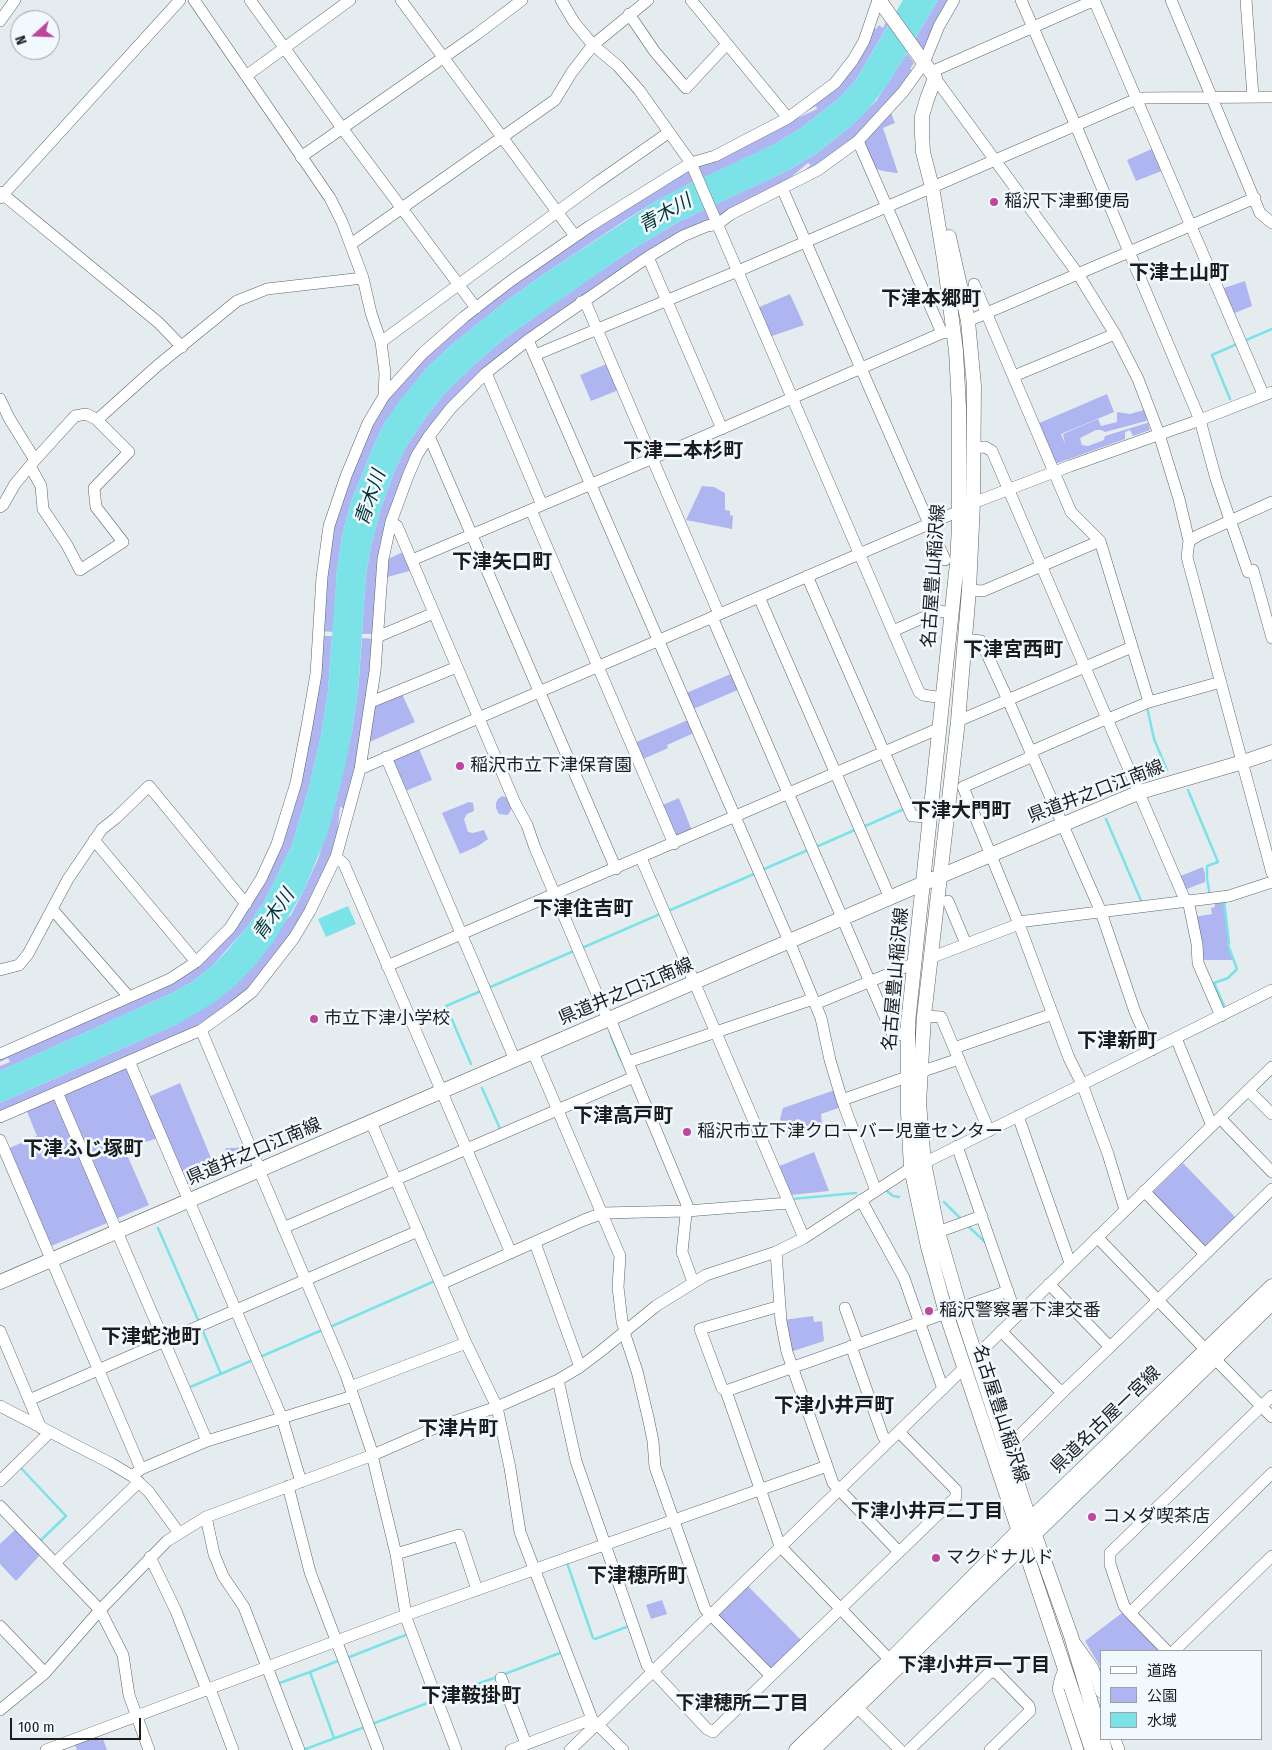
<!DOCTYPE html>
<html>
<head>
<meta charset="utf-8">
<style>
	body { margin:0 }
	#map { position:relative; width:1272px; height:1750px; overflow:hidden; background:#e5ecf0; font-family:"Fira Sans Condensed","Noto Sans JP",sans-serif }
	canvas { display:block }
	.legend { position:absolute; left:1100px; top:1650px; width:162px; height:90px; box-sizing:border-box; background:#f2f9fe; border:1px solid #9ca1a4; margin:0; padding:6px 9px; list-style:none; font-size:15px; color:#1a1c1e }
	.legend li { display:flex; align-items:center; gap:10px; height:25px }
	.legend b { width:25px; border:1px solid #9ca1a4 }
	.north { position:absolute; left:10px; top:10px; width:50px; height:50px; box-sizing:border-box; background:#f2f9fe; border:1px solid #9ca1a4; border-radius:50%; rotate:250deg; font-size:14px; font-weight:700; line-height:20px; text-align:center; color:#1a1c1e }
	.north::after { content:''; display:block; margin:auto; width:18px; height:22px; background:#be469b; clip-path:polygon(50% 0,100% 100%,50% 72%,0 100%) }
	.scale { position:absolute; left:10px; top:1718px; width:131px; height:22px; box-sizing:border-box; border:2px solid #1a1c1e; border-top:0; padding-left:6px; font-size:15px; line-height:18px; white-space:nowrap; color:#1a1c1e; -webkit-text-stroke:4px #f2f9fe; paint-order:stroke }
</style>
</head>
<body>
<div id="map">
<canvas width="1272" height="1750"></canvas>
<ul class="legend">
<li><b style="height:6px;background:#fff"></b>道路</li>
<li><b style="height:14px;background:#afb5f1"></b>公園</li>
<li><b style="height:14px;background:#7be3e7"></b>水域</li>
</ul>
<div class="north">N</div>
<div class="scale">100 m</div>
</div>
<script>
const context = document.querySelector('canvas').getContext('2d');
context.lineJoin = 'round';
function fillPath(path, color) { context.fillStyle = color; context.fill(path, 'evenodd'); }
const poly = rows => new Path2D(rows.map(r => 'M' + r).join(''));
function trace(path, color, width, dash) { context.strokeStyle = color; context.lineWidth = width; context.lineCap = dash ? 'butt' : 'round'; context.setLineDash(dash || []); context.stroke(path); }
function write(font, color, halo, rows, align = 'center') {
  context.font = font + ' "Fira Sans Condensed","Noto Sans JP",sans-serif'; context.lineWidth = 5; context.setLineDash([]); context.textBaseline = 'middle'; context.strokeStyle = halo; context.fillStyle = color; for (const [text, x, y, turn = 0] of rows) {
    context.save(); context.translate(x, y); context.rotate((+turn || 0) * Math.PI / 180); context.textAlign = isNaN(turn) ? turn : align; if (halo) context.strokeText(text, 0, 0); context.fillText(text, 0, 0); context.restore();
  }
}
const green = poly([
	[938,0,951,0,925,53,915,39],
	[886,22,888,25,856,80,837,100,801,128,775,144,701,179,696,166,817,109,816,106,800,115,836,85,872,27,876,29,879,25,883,28],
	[907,53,914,63,910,69,914,72,855,140,790,182,811,165,808,163,779,187,720,219,714,205,789,170,817,153,851,126,877,100],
	[891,113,895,123,883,128,898,173,896,173,883,171,871,167,863,145,864,139],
	[1154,148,1164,170,1136,181,1127,160],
	[690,168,695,181,656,201,627,219,541,276,505,302,450,346,425,370,385,422,372,449,351,502,342,536,337,570,333,632,321,631,333,526,347,480,386,398,432,349,479,309,611,217],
	[708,208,713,222,681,233,448,405,395,500,374,634,362,634,366,575,371,546,381,508,394,472,406,447,426,417,445,393,474,365,504,339,556,302,630,251,680,221],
	[1245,281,1252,306,1232,314,1221,289],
	[790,294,804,325,769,337,757,308],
	[609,363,621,389,591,401,580,375],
	[1107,394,1114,412,1061,434,1065,444,1063,434,1098,419,1101,426,1117,422,1117,412,1130,414,1144,410,1147,419,1146,421,1105,432,1101,430,1096,430,1080,438,1082,445,1088,446,1104,440,1105,436,1147,423,1148,423,1150,430,1133,436,1130,430,1125,432,1125,439,1058,463,1055,462,1037,424],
	[702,486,714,487,725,493,725,510,730,511,730,515,733,516,732,529,686,520],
	[405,551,413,570,384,578,386,560],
	[321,636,332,636,328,691,321,736,308,791,292,845,264,902,248,926,212,966,192,982,172,993,0,1071,0,1066,10,1062,8,1058,0,1062,0,1057,203,962,280,848],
	[362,638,374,639,362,744,339,833,343,808,340,807,336,847,292,937,250,989,200,1026,0,1114,0,1103,177,1024,291,915,304,890,318,859,337,798,352,732,358,691],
	[733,673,740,689,691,710,684,694],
	[401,692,415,722,367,743,373,706],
	[688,720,694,733,667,745,668,748,641,760,634,743],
	[418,746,432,780,403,792,392,757],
	[502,796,508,798,512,808,508,815,499,814,496,808,496,803,498,799],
	[679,798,693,833,677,840,660,806],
	[469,802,473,803,474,811,467,814,464,819,468,832,473,833,484,830,488,839,478,846,460,854,442,813],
	[1203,867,1205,874,1205,882,1184,890,1178,877],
	[1223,899,1229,942,1228,945,1233,960,1201,960,1194,917,1212,914,1211,908,1215,907,1214,901],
	[128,1067,159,1138,124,1148,149,1205,118,1218,114,1216,63,1093],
	[180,1083,218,1175,189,1187,184,1181,196,1176,192,1167,180,1172,148,1097],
	[835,1090,841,1107,821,1114,822,1125,792,1138,788,1138,785,1134,780,1119,783,1108],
	[53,1098,57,1099,108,1219,107,1223,51,1246,7,1149,37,1136,26,1109],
	[242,1143,244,1143,249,1154,249,1158,236,1164,234,1162,227,1159,232,1155,232,1151,225,1151,226,1148,237,1148],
	[814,1152,829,1191,791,1195,777,1167],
	[1183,1163,1236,1218,1207,1248,1202,1247,1151,1194],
	[813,1316,814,1322,822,1321,824,1341,790,1352,783,1320],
	[17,1528,42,1553,16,1581,0,1564,0,1544],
	[747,1585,802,1641,773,1668,769,1668,719,1617,719,1613],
	[662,1600,667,1614,651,1619,646,1605],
	[1122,1613,1160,1651,1101,1651,1101,1668,1085,1641],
	[96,1734,99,1741,103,1739,107,1750,77,1750,74,1743]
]);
const water = poly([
	[903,0,938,0,887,86,865,113,851,126,817,153,789,170,680,221,630,251,504,339,474,365,445,393,426,417,406,447,394,472,381,508,371,546,366,575,358,691,352,732,345,767,328,832,304,890,274,941,257,963,236,985,216,1001,197,1013,177,1024,0,1103,0,1071,172,993,192,982,212,966,225,953,248,926,264,902,292,845,308,791,321,736,328,691,337,570,342,536,351,502,372,449,385,422,400,400,425,370,450,346,505,302,541,276,656,201,681,188,775,144,801,128,837,100,856,80],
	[348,906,356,924,326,937,318,919]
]);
const stream = poly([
	[1244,341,1272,329],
	[1230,399,1212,355,1237,344],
	[1147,707,1154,739,1167,770],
	[1188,790,1218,862,1207,866,1207,879,1210,895],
	[912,806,921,802],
	[1106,819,1142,903],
	[863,827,904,809],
	[816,847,857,829],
	[762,870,808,850],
	[1224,900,1229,943,1228,945,1237,969,1228,978,1214,983,1225,1008],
	[668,911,754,874],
	[582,948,660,914],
	[488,988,574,951],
	[611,1036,621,1060],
	[471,1064,446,1006,481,991],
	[482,1088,501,1131],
	[887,1191,893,1196,899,1197],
	[792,1199,856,1193],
	[944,1202,961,1219],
	[967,1225,985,1242],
	[158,1228,199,1322],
	[330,1327,435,1281],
	[202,1329,221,1374],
	[260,1357,322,1330],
	[188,1388,253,1360],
	[20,1467,66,1516,40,1541,40,1542],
	[567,1563,593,1638],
	[595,1639,629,1626],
	[347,1658,408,1634],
	[310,1672,340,1660],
	[502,1675,560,1653],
	[277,1684,310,1672,334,1738],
	[446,1695,497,1677],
	[372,1724,433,1701],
	[303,1750,365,1727]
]);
const minor = poly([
	[194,0,330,198,342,222,363,278,371,313,381,342,385,373,384,396],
	[250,0,342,128,476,308],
	[401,0,575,236],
	[561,0,574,22,593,45,618,66,639,90,691,163,919,692,923,695,943,698],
	[691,0,788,118],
	[1021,0,1076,126,1200,420,1216,479,1248,572,1253,570,1272,638],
	[1094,0,1263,394],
	[1171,0,1260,213,1272,223],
	[1246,0,1253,97],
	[629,14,655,52,686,88,727,44],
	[0,21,15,0],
	[931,72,1095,0],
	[246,76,350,0],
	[935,78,1078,274,1115,334,1138,379,1159,434,1179,499,1189,541,1187,557,1272,873],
	[858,141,942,333],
	[301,157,477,34,522,0],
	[782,188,945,560],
	[0,192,159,323,182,347],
	[0,198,180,0],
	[351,244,555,100,572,72,593,45,648,0],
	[648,257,722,429],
	[974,284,1071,512,1100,541,1149,702],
	[581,302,587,306,719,614],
	[968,321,1255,198],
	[528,340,789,941,821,1018,830,1060,842,1100,876,1191],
	[381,342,595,184,668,133],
	[535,355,738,271,1139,98,1272,97],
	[486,373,542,505],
	[1014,376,1115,334],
	[0,399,9,418,35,460],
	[97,420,157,366,237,301,267,289,363,278],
	[429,436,616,869],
	[974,448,985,447,992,451,1185,900],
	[0,507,3,505,15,484,35,460,75,416,86,414,96,419,129,452,94,488,96,507,123,542,80,570,67,545,43,509,41,486,30,466],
	[531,510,674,844],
	[391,522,397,526,515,803,527,825,535,848,608,1020],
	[1189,541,1199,535,1272,502],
	[412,560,684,445,942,333,954,331],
	[807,576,912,816,931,817],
	[969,590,983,591,1100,541],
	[759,597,890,898],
	[712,617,892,1033,907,1036],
	[893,631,938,611,952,613],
	[377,637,434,613],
	[965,639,981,641,1008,700,1101,912,1135,1012,1152,1050],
	[371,702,457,667],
	[1108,719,1149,702,1221,682],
	[958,721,1132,647],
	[1030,752,1108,718],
	[1033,756,963,787,1019,924,1069,1058,1082,1084,1108,1154,1125,1210],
	[386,757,515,1060],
	[360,769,959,511,973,503,1070,466,1200,420,1272,392],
	[94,840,196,962],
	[336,857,344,864,511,1253],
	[641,858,804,1238],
	[1188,900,1197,944,1198,963,1221,1016],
	[948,901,966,944],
	[52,909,129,997],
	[1018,922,1229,896,1272,882],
	[930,958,1019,924],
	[387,966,940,728],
	[0,970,19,965,28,954,68,879,102,829,116,818,149,786,246,904],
	[815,1004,915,963],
	[924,1016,941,1017,989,1131],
	[610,1019,687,1205,682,1252,693,1282],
	[201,1030,260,1170],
	[1176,1038,1212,1126],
	[954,1048,1053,1014],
	[533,1052,620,1256,618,1287,622,1321,625,1331],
	[0,1054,170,979,196,962,230,928,261,879,277,844,296,783,307,726,316,674,322,577,329,526,346,476,368,423,384,396,423,353,464,317,512,280,590,226,691,163,715,156,788,118,835,83,853,60,864,41,878,0],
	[129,1061,282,1418,301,1482],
	[628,1062,813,999],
	[920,1072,959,1059],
	[1248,1090,1272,1114],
	[57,1092,207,1441,141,1469,132,1476],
	[842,1100,907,1077],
	[1018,1116,1070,1263],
	[0,1117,201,1030,233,1007,252,992,294,938,310,911,336,857,360,769,375,671,383,559,391,522,408,476,417,455,429,436,451,408,486,373,528,340,648,257,683,236,707,226,718,224,731,214,818,170,858,141,903,92,924,63,939,26,954,0],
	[1220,1118,1272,1172],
	[371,1122,466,1343,497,1407,510,1468,520,1532,592,1719,623,1750],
	[0,1140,141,1469],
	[957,1146,1016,1315],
	[259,1170,346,1375,373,1455],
	[1144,1191,1205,1254],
	[861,1200,904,1278,943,1389],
	[283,1228,634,1077],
	[938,1232,982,1216],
	[1097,1237,1206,1350],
	[535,1243,580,1367],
	[776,1252,781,1321,787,1352,833,1483,899,1552],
	[441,1284,584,1220,603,1213,687,1211,789,1203],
	[780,1306,700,1329,722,1388,726,1391,946,1313],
	[845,1308,858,1344],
	[960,1308,1008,1291],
	[0,1331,41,1428],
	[1001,1331,1059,1390,1065,1390,1110,1347,1049,1284],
	[624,1332,637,1371,648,1417,653,1441,655,1467,705,1609,771,1676],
	[851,1346,883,1436,888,1442],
	[1110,1347,1272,1189],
	[976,1356,1272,1067],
	[1215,1359,1272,1417],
	[558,1380,576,1461,647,1665,707,1729,713,1732,956,1497,956,1490,899,1432],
	[350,1387,466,1343],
	[726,1391,780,1546,890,1660],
	[29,1400,418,1231],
	[0,1406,112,1464,132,1476,149,1492,179,1533],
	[207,1441,353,1396],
	[1013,1442,1065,1390],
	[372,1455,396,1554,406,1615],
	[0,1481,50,1432],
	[288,1486,310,1572,378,1750],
	[0,1506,100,1610,123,1655,129,1695,149,1750],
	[206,1517,214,1554,223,1576,244,1607,299,1750],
	[396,1554,459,1535,477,1590],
	[150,1557,176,1611,207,1690],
	[55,1563,139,1482],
	[1130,1613,1124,1606,1110,1564,1110,1553,1272,1396],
	[405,1615,456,1750],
	[0,1626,45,1673],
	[1076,1644,1093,1668,1101,1692],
	[1167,1651,1130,1613,1272,1473],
	[1174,1651,1272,1556],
	[1064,1669,1060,1680,1058,1689,1078,1750],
	[501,1678,526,1744],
	[210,1689,233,1750],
	[857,1707,900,1750],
	[0,1710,45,1673,100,1610,167,1541,206,1517,373,1455,435,1428,497,1407,558,1380,580,1367,601,1351,656,1306,706,1275,776,1252,804,1238,911,1168,924,1163,1272,990],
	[598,1725,965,1367],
	[1115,1739,1119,1750],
	[46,1750,406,1615,827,1466],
	[511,1750,592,1719],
	[570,1750,597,1724],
	[909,1750,988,1674,995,1671,1029,1706,1030,1711,990,1750]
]);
const major = poly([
	[879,0,935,78,927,99,922,116,922,134,923,152,932,187,944,259,956,351,959,407,959,526,957,563,908,1023,908,1113,911,1168,928,1247,946,1313,1092,1750],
	[949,237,968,321,974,386,973,503,969,590,958,721,924,1016,919,1103,924,1163,938,1232,960,1308,1030,1521,1071,1636,1101,1736],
	[0,1282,924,883,1140,792,1243,762,1272,752],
	[1102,1739,1105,1750],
	[796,1750,890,1660,1019,1530,1272,1286],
	[813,1750,1272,1303]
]);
const markers = [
	[994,202,5,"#be469b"],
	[460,766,5,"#be469b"],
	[314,1019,5,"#be469b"],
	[687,1132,5,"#be469b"],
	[929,1311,5,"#be469b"],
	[1092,1517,5,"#be469b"],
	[936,1558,5,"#be469b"]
];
const poiNames = [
	["稲沢下津郵便局",1004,202],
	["稲沢市立下津保育園",470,766],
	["市立下津小学校",324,1019],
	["稲沢市立下津クローバー児童センター",697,1132],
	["稲沢警察署下津交番",939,1311],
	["コメダ喫茶店",1102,1517],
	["マクドナルド",946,1558]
];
const streetNames = [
	["名古屋豊山稲沢線",934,576,-86],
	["県道井之口江南線",1096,792,-21],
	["名古屋豊山稲沢線",896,979,-85],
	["県道井之口江南線",626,992,-23],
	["県道井之口江南線",254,1152,-23],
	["名古屋豊山稲沢線",1000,1414,72],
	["県道名古屋一宮線",1106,1420,-44]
];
const waterNames = [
	["青木川",665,214,-29],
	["青木川",371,498,-71],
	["青木川",274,915,-55]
];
const neighbourhoodNames = [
	["下津小井戸二丁目",927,1512],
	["下津小井戸一丁目",974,1666],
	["下津穂所二丁目",742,1704]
];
const quarterNames = [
	["下津土山町",1179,273],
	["下津本郷町",931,299],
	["下津二本杉町",683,451],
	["下津矢口町",502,562],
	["下津宮西町",1013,650],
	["下津大門町",961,811],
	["下津住吉町",583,909],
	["下津新町",1117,1041],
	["下津高戸町",623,1116],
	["下津ふじ塚町",83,1149],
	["下津蛇池町",151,1337],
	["下津小井戸町",834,1406],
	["下津片町",458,1429],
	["下津穂所町",637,1576],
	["下津鞍掛町",471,1696]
];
fillPath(green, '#afb5f1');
fillPath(water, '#7be3e7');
trace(stream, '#7be3e7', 2.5);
trace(minor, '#5e6468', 12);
trace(major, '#5e6468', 15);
trace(minor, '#fff', 11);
trace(major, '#fff', 14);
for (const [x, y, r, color] of markers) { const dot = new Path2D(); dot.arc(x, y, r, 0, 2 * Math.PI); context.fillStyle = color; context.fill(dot); trace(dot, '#f2f9fe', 2); }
write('18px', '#1a1c1e', '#f2f9fe', poiNames, 'left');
write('18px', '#1a1c1e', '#f2f9fe', streetNames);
write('italic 19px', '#003234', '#f2f9fe', waterNames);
write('bold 19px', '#1a1c1e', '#f2f9fe', neighbourhoodNames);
write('bold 20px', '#1a1c1e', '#f2f9fe', quarterNames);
</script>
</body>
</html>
